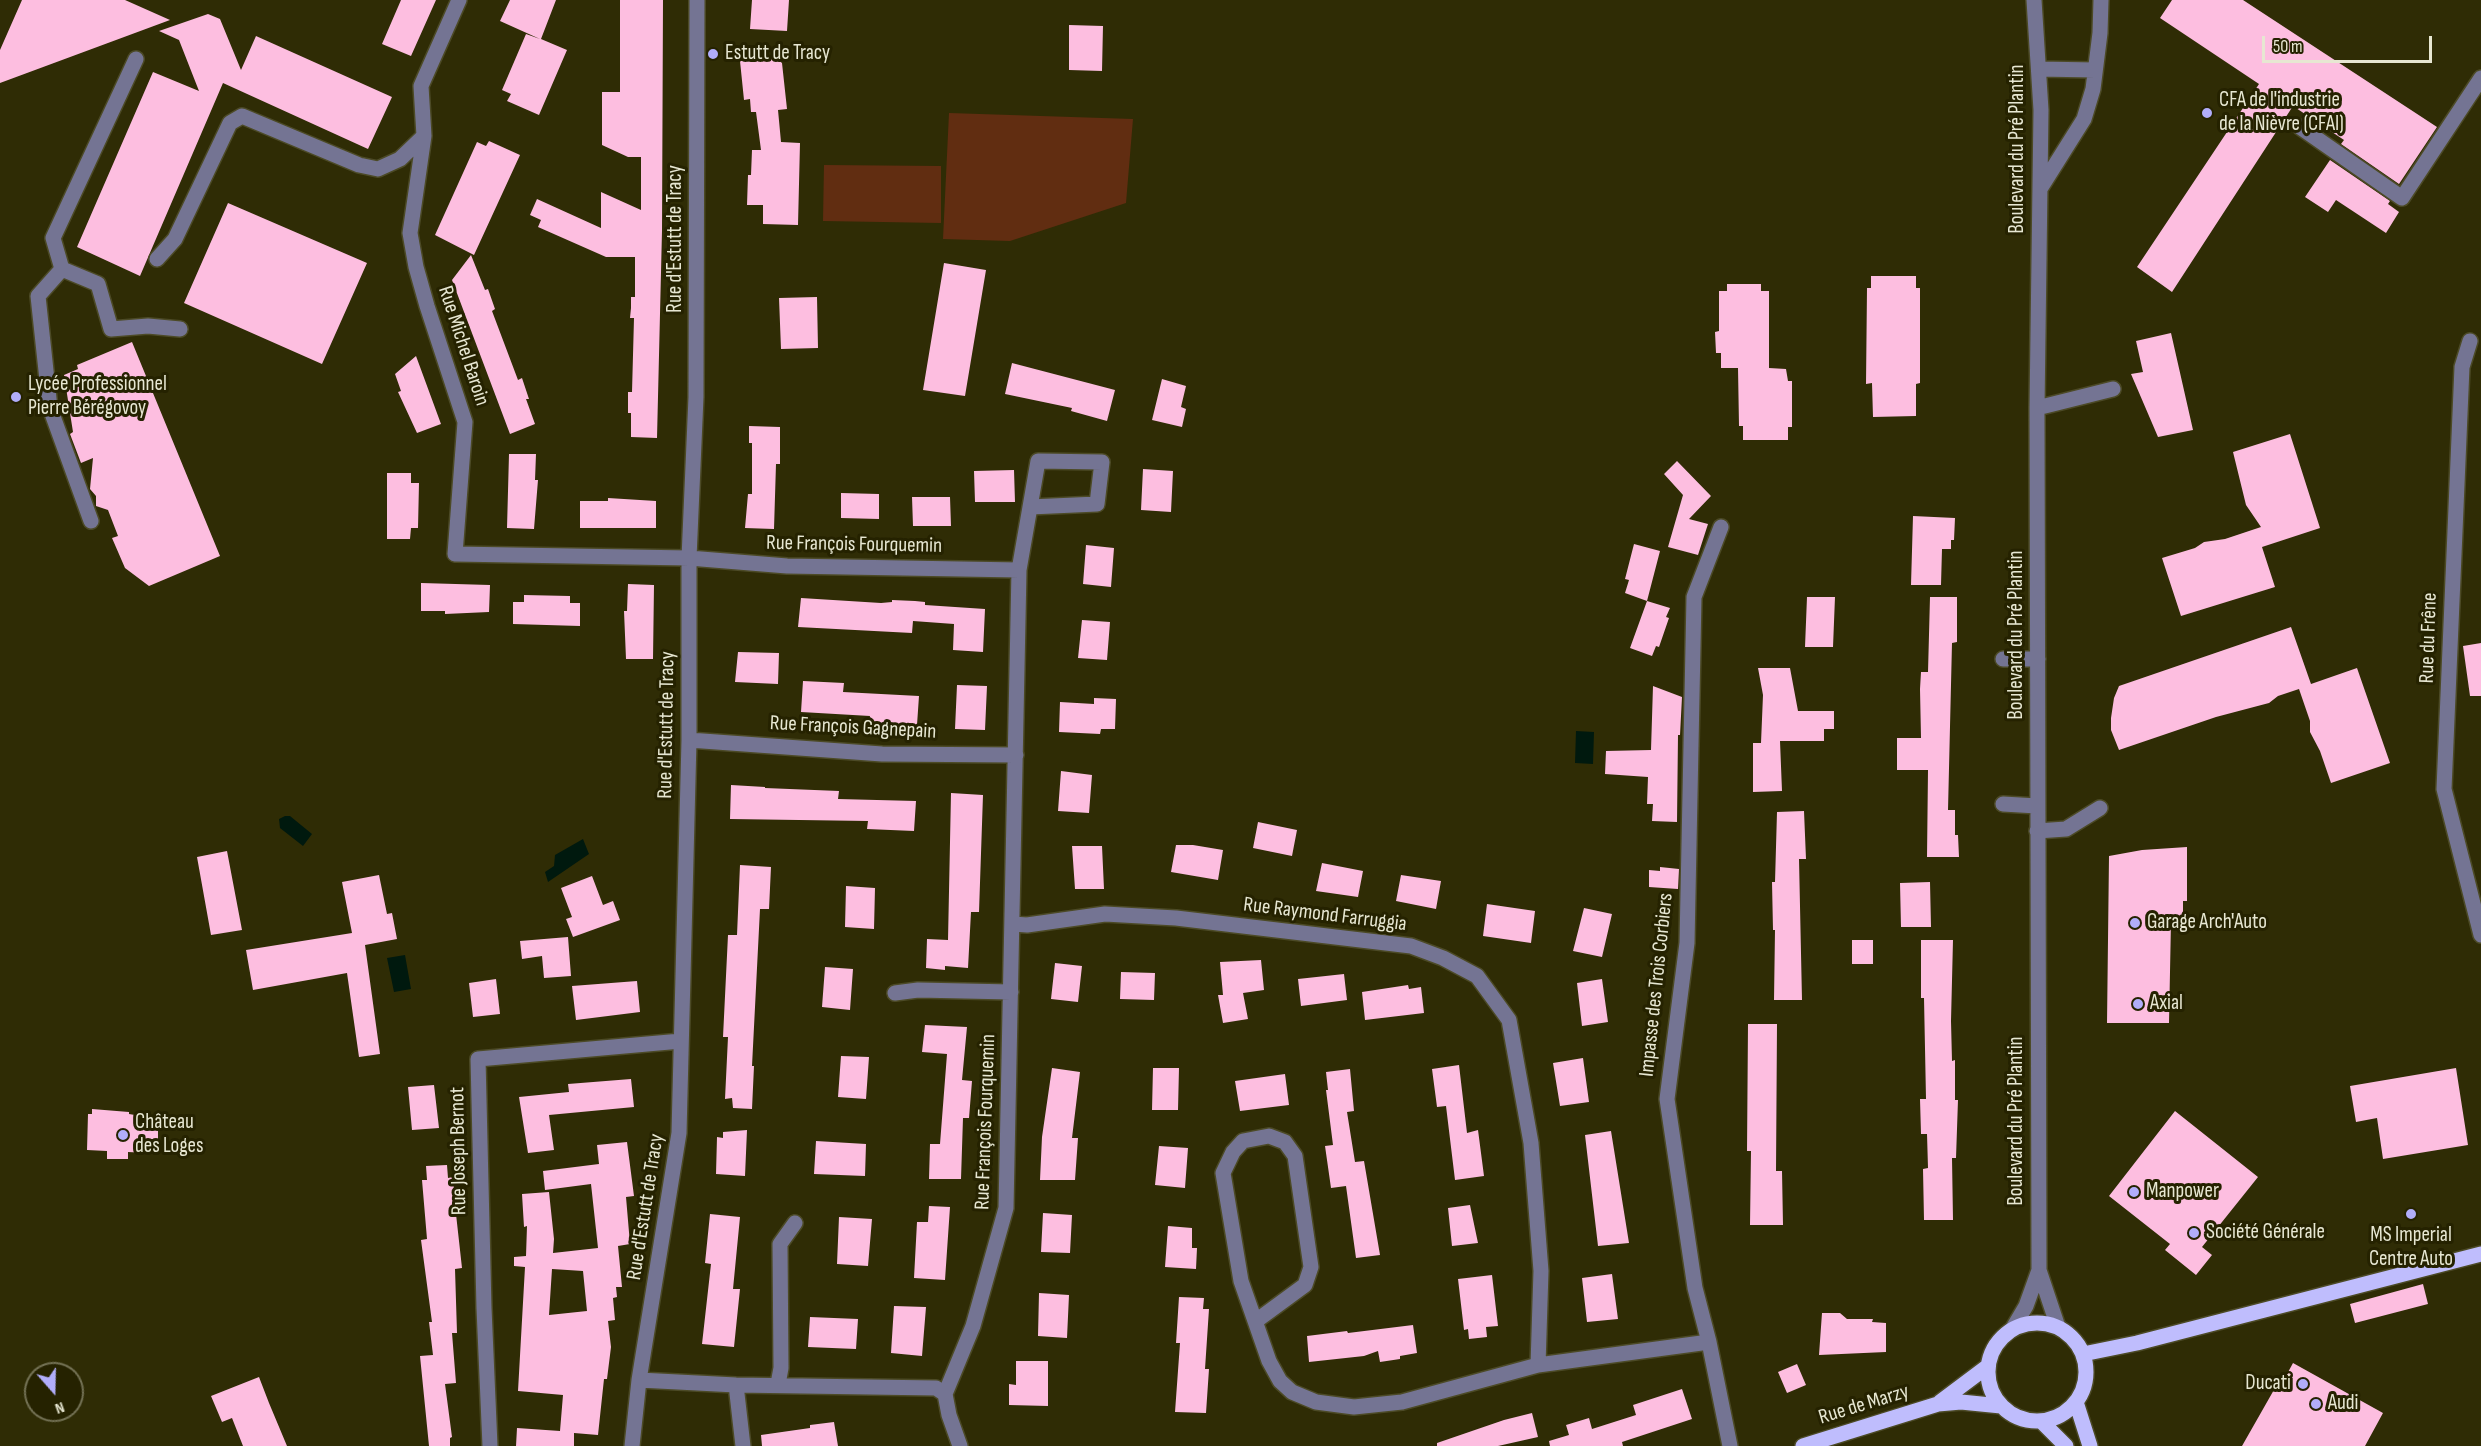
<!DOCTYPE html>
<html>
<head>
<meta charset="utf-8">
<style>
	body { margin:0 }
	#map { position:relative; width:2481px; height:1446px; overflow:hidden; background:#2f2c05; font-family:"Sofia Sans Condensed",sans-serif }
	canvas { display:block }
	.north { position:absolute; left:24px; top:1362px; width:60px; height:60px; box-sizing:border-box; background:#252200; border:2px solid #737154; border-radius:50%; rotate:160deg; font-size:16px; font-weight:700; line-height:24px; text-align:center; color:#e7e7d2 }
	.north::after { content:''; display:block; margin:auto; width:21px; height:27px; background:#b1adfa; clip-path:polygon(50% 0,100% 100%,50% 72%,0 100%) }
	.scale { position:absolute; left:2262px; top:36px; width:170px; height:27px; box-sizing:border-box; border:3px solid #e7e7d2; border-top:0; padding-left:8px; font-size:18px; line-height:21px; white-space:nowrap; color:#e7e7d2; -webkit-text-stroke:4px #252200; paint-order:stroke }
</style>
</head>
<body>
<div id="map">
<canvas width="2481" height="1446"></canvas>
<div class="north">N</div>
<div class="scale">50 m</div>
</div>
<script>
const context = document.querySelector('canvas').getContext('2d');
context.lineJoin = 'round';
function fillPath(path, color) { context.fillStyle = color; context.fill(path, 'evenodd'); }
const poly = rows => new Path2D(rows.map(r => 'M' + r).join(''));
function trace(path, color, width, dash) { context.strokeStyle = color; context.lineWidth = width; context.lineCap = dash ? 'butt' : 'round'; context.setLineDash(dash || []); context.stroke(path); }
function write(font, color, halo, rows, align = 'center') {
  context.font = font + ' "Sofia Sans Condensed",sans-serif'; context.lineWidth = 6; context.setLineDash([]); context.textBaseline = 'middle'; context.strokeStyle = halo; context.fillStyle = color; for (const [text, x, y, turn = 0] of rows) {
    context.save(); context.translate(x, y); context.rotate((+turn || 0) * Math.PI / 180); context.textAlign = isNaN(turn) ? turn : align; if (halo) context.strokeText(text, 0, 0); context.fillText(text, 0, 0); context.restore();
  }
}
const green = poly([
	[949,113,1133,119,1126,203,1010,241,943,239],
	[824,165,941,166,941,223,823,221]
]);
const water = poly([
	[1576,731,1594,732,1593,764,1575,763],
	[285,816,290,816,312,834,303,846,280,828,279,819],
	[583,839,589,854,548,882,545,872,554,866,555,855],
	[405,955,411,989,394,992,387,958]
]);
const building = poly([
	[22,0,125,0,170,20,0,83,0,50],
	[401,0,436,0,411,56,382,44],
	[510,0,556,0,541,39,567,50,539,115,507,101,511,94,502,90,526,34,540,39,500,21],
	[620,0,663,0,662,231,657,438,631,437,631,413,628,413,628,392,632,392,634,318,630,318,631,308,631,297,635,297,635,257,606,257,538,227,541,220,530,215,537,199,601,228,601,192,641,210,641,157,628,157,602,145,602,92,620,92],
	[752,0,789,0,787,31,750,29],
	[2172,0,2243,0,2437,127,2399,184,2341,144,2344,140,2293,106,2172,292,2137,267,2259,84,2160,18],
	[208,14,220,19,241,70,256,36,392,97,368,149,223,83,140,276,77,247,153,72,199,91,179,40,159,31],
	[1069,25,1103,26,1102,71,1069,70],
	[776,58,782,63,787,109,778,110,781,142,800,143,798,225,763,224,763,205,747,205,748,175,751,175,752,150,761,150,756,112,751,112,750,99,744,100,740,61],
	[489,141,520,155,474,255,435,235,477,142,486,146],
	[2330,160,2390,201,2388,204,2399,212,2386,233,2336,200,2328,212,2305,197],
	[228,203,367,263,322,364,184,303],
	[471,255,485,290,488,289,495,309,492,311,518,380,522,378,529,399,526,399,535,424,510,434,452,280],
	[944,263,986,270,965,396,923,390],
	[1871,276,1916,276,1916,288,1920,288,1920,383,1916,384,1916,416,1873,417,1872,383,1866,384,1867,288,1871,288],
	[1727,284,1761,284,1761,291,1769,291,1769,368,1786,369,1788,381,1792,381,1792,427,1788,427,1788,440,1743,440,1743,426,1739,426,1738,368,1721,368,1721,353,1716,353,1715,332,1719,331,1719,291,1727,291],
	[817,297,818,348,781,349,779,298],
	[2171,333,2193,430,2158,437,2131,374,2143,372,2136,341],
	[132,342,220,556,149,586,125,568,112,538,118,536,108,510,96,506,96,496,90,489,93,458,81,463,70,434,73,432,64,375,78,369,77,365],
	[416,356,441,424,417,433,398,392,401,391,395,374],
	[1012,363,1115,390,1107,421,1071,411,1072,408,1005,394],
	[1162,379,1186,386,1181,407,1186,409,1182,427,1152,420],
	[749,426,780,427,780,464,776,464,774,529,745,528,748,494,752,494,752,443,749,443],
	[2290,434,2320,528,2262,547,2275,587,2181,616,2162,558,2195,548,2204,542,2225,539,2261,527,2246,505,2233,452],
	[509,454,536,454,535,480,538,480,534,529,507,528],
	[1677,461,1711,496,1689,519,1708,524,1698,555,1668,547,1683,495,1664,474],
	[1143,469,1173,471,1171,512,1141,510],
	[1014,470,1015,502,975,502,974,471],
	[387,473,411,473,411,483,419,483,418,528,411,528,410,539,387,539],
	[841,493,879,494,879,519,841,518],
	[912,497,950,497,951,526,913,526],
	[608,498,656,501,656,528,580,528,580,501,608,501],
	[1913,516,1955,518,1954,540,1951,540,1951,549,1942,549,1941,585,1911,585],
	[1634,544,1660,551,1647,601,1625,593,1629,580,1625,579],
	[1086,545,1114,548,1111,587,1083,584],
	[421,583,490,585,489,612,445,614,445,611,421,611],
	[628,584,654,585,653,659,626,659,624,611,627,611],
	[524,595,570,596,570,603,580,603,580,626,513,624,513,602,524,602],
	[1807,597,1835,597,1833,647,1805,647],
	[1930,597,1957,597,1957,642,1952,643,1948,810,1955,810,1955,835,1958,835,1959,857,1927,857,1928,770,1897,770,1897,738,1921,738,1920,689,1921,672,1928,672],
	[801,598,881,603,892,602,892,600,915,601,925,602,925,605,985,609,983,652,953,650,954,624,913,621,912,633,798,627],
	[1647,601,1670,608,1666,617,1669,618,1659,647,1656,646,1652,656,1630,648],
	[1082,620,1110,622,1107,660,1078,658],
	[2291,627,2311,684,2357,668,2390,763,2331,783,2320,751,2310,732,2310,721,2299,689,2278,696,2269,703,2216,717,2119,750,2111,730,2111,718,2114,698,2119,686],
	[2481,643,2481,696,2470,696,2463,646],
	[738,652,779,653,778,684,735,682],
	[1758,668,1790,668,1798,711,1834,711,1834,729,1824,729,1824,741,1780,741,1782,791,1753,792,1753,743,1761,743,1763,695],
	[803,681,844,683,843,692,919,696,917,725,869,722,870,716,801,712],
	[957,685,987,686,985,730,955,729],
	[1653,686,1682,697,1680,735,1678,735,1677,822,1652,821,1653,804,1647,804,1648,777,1605,774,1606,751,1651,750],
	[1094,698,1116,699,1115,729,1101,729,1100,734,1059,732,1060,702,1094,704],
	[1061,771,1092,775,1089,813,1058,811],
	[731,785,765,787,765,788,839,791,838,799,916,801,914,831,867,829,868,821,730,819],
	[951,793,983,795,979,912,971,912,968,968,945,966,945,970,926,968,927,939,948,940],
	[1804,811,1806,859,1799,859,1802,1000,1774,1000,1775,930,1773,930,1772,882,1775,882,1777,812],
	[1258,822,1297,830,1292,856,1253,848],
	[1176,845,1193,845,1223,850,1218,880,1171,872],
	[1072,846,1102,846,1104,889,1075,889],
	[2187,847,2187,901,2183,901,2183,921,2171,921,2169,1023,2107,1023,2109,856,2142,850],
	[227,851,242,930,211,935,197,857],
	[1322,863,1363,871,1358,897,1316,891],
	[740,865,771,867,769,909,760,909,752,1066,754,1066,752,1109,733,1108,732,1098,725,1099,728,1037,723,1037,728,935,737,935],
	[1660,867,1679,869,1678,889,1649,887,1649,870,1660,871],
	[379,875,387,914,392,913,397,939,365,945,380,1054,359,1057,347,973,253,990,246,950,352,933,342,882],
	[1401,875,1441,881,1436,909,1396,901],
	[592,876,603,905,613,901,620,920,573,937,566,919,572,917,561,888],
	[1930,882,1931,927,1901,927,1900,883],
	[846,886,875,888,874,929,845,927],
	[1487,904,1535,911,1531,943,1483,936],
	[1584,908,1612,914,1602,957,1573,951],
	[568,937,571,976,544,978,542,956,522,959,520,941],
	[1852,940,1873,940,1873,964,1852,964],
	[1921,940,1953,940,1951,1021,1952,1061,1955,1060,1955,1100,1958,1100,1956,1158,1952,1158,1953,1220,1924,1220,1923,1169,1928,1168,1927,1134,1921,1134,1920,1099,1926,1099,1924,998,1921,998],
	[1261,960,1264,990,1243,993,1248,1019,1223,1023,1218,995,1223,995,1220,962],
	[1055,963,1082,966,1078,1002,1051,999],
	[825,967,853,969,850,1010,822,1007],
	[1121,972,1155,973,1154,1000,1120,999],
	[1344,974,1347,1000,1301,1006,1298,979],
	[496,979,500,1014,473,1017,469,983],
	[1602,979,1608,1022,1582,1026,1577,983],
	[637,981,640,1012,576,1020,572,986],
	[1408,985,1409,989,1421,987,1424,1013,1365,1020,1362,992],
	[1748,1024,1777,1024,1776,1171,1782,1171,1783,1225,1750,1225,1751,1151,1747,1151],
	[925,1025,967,1027,962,1080,972,1081,969,1118,963,1118,961,1179,929,1179,930,1144,940,1144,947,1054,922,1052],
	[841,1056,869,1057,866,1099,838,1097],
	[1583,1058,1589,1102,1560,1106,1553,1063],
	[1459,1065,1467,1133,1478,1130,1484,1176,1455,1180,1446,1106,1437,1107,1432,1069],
	[1052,1068,1080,1072,1072,1138,1078,1138,1075,1180,1040,1180,1042,1137],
	[1153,1068,1179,1068,1178,1110,1152,1110],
	[2456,1068,2468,1145,2383,1159,2377,1118,2356,1122,2350,1086],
	[1350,1069,1354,1111,1347,1112,1355,1162,1364,1161,1380,1255,1356,1258,1346,1186,1331,1188,1325,1146,1333,1145,1326,1090,1328,1090,1326,1072],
	[1285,1074,1289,1105,1240,1111,1235,1081],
	[631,1079,634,1107,549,1115,554,1150,528,1153,519,1097,569,1092,568,1084],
	[434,1085,439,1128,412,1130,408,1087],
	[92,1109,129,1112,129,1114,158,1119,158,1139,149,1139,148,1153,128,1152,128,1159,107,1159,107,1151,87,1150,88,1114,92,1114],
	[2175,1111,2258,1177,2202,1247,2212,1255,2196,1275,2165,1250,2170,1244,2109,1196],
	[747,1130,745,1176,716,1174,717,1137,723,1138,723,1132],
	[1611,1131,1629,1243,1598,1246,1585,1135],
	[816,1141,866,1144,865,1176,814,1174],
	[627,1142,634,1196,626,1197,630,1244,618,1246,622,1287,616,1287,617,1297,613,1298,615,1320,608,1321,611,1347,607,1379,604,1379,598,1435,574,1433,574,1446,516,1446,517,1428,560,1431,563,1395,518,1391,525,1267,514,1266,514,1257,526,1256,527,1226,524,1227,522,1194,549,1192,554,1239,553,1253,598,1248,591,1184,545,1190,543,1171,599,1164,597,1145],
	[552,1269,583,1271,587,1311,549,1315],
	[1159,1146,1188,1148,1185,1188,1155,1185],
	[447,1165,448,1178,453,1177,454,1189,460,1189,462,1207,456,1214,462,1268,455,1269,457,1333,452,1333,456,1383,445,1384,452,1437,450,1438,450,1446,429,1446,420,1356,433,1355,429,1322,432,1322,421,1240,427,1239,422,1180,427,1180,426,1166],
	[1470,1205,1478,1243,1452,1246,1448,1208],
	[929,1206,950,1207,945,1280,914,1278,917,1222,928,1222],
	[1043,1213,1072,1215,1070,1253,1041,1252],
	[710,1214,740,1217,733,1289,740,1289,734,1347,702,1344,711,1264,705,1263],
	[839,1217,872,1219,868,1266,837,1264],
	[1168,1226,1192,1228,1192,1248,1197,1248,1196,1269,1165,1267],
	[1612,1274,1618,1319,1587,1322,1582,1278],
	[1492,1275,1498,1326,1486,1327,1487,1337,1469,1339,1468,1329,1464,1330,1458,1279],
	[2423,1284,2428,1304,2355,1323,2350,1304],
	[1039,1293,1069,1295,1067,1338,1038,1336],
	[1179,1297,1204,1298,1203,1309,1209,1309,1205,1369,1209,1369,1206,1413,1175,1412,1180,1343,1176,1343],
	[894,1306,926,1307,922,1356,891,1353],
	[1822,1313,1840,1313,1847,1319,1873,1319,1872,1322,1886,1323,1886,1352,1819,1355],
	[810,1317,858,1319,856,1349,808,1347],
	[1413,1325,1417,1353,1400,1356,1400,1359,1380,1362,1378,1351,1364,1356,1309,1362,1307,1336,1347,1331,1348,1333],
	[1016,1361,1048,1361,1048,1406,1009,1405,1009,1384,1016,1385],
	[2293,1363,2383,1413,2365,1446,2242,1446,2275,1388,2280,1387],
	[1797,1364,1806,1385,1787,1393,1778,1372],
	[259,1377,269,1403,287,1446,243,1446,232,1418,222,1422,211,1396],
	[1682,1389,1692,1419,1622,1442,1623,1446,1550,1446,1549,1441,1569,1435,1566,1425,1589,1418,1592,1429,1636,1415,1633,1405],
	[1532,1413,1538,1437,1498,1446,1437,1446,1437,1443,1504,1420],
	[834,1422,838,1446,762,1446,761,1435,810,1428,810,1425]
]);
const minor = poly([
	[459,0,421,86,424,136,410,233,416,267,427,306,465,422,455,554,689,558,787,566,1019,570],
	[2034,0,2041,110,2037,408,2039,1270,2058,1327],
	[2039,69,2095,70],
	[2300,127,2402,198,2481,78],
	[2040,189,2084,119,2093,89,2100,33,2101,0],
	[157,259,175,239,230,123,242,116,359,165,378,169,400,159,424,136],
	[62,269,53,238,136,59],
	[2470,341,2462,367,2444,789,2481,935],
	[2037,408,2113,389],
	[91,521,50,408,38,296,62,269,98,284,111,329,148,326,180,329],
	[1721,527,1694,597,1687,943,1667,1099,1695,1288,1709,1342,1730,1446],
	[2003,659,2038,659],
	[689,740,882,754,1016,755],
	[2003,804,2037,806],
	[2037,831,2066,829,2100,808],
	[1013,924,1027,925,1105,914,1176,918,1411,946,1443,958,1477,976,1509,1020,1531,1143,1541,1271,1538,1365],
	[895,993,918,990,1011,992],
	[1256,1321,1305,1285,1311,1267,1295,1156,1285,1142,1269,1136,1243,1141,1233,1152,1223,1173,1241,1281,1269,1361,1280,1381,1292,1392,1316,1402,1354,1407,1402,1402,1538,1365,1709,1342],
	[2013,1328,2026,1306,2039,1270],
	[639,1380,736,1385,936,1388,945,1394,973,1326,1006,1208,1019,570,1030,507,1038,461,1102,462,1097,504,1030,507],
	[778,1384,781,1368,780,1244,795,1223],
	[736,1385,743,1446],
	[945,1394,949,1415,960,1446],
	[490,1446,484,1308,478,1059,681,1041],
	[632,1446,639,1380,679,1133,689,740,689,558,696,397,697,0]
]);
const major = poly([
	'1988 1372a49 49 0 1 1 98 0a49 49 0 1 1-98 0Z',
	[2083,1354,2137,1343,2481,1254],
	[1940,1402,1988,1366],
	[2076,1402,2090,1446],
	[2041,1421,2066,1446],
	[1803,1446,1938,1404,1961,1402,2001,1406]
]);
const markers = [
	[713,54,6,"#b1adfa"],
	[2207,113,6,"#b1adfa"],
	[16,397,6,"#b1adfa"],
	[2135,923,6,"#b1adfa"],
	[2138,1004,6,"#b1adfa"],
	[123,1135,6,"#b1adfa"],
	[2134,1192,6,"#b1adfa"],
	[2411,1214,6,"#b1adfa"],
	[2194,1233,6,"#b1adfa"],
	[2303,1384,6,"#b1adfa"],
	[2316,1404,6,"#b1adfa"]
];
const poiNames = [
	["Estutt de Tracy",725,54],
	["CFA de l'industrie",2219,101],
	["de la Nièvre (CFAI)",2219,125],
	["Lycée Professionnel",28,385],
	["Pierre Bérégovoy",28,409],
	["Garage Arch'Auto",2147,923],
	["Axial",2150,1004],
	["Château",135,1123],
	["des Loges",135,1147],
	["Manpower",2146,1192],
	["Société Générale",2206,1233],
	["MS Imperial",2411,1236,"center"],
	["Centre Auto",2411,1260,"center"],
	["Ducati",2291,1384,"right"],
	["Audi",2328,1404]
];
const streetNames = [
	["Boulevard du Pré Plantin",2018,149,-90],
	["Rue d'Estutt de Tracy",676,239,-90],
	["Rue Michel Baroin",463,346,72],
	["Rue François Fourquemin",854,545,1],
	["Boulevard du Pré Plantin",2017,635,-90],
	["Rue du Frêne",2429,638,-88],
	["Rue d'Estutt de Tracy",667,725,-89],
	["Rue François Gagnepain",853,728,3],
	["Rue Raymond Farruggia",1325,915,7],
	["Impasse des Trois Corbiers",1657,985,-84],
	["Boulevard du Pré Plantin",2017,1121,-90],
	["Rue François Fourquemin",986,1122,-88],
	["Rue Joseph Bernot",459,1151,-91],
	["Rue d'Estutt de Tracy",646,1207,-81],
	["Rue de Marzy",1864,1405,-17]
];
fillPath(green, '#612d11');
fillPath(water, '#00190e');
fillPath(building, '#fdbee0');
trace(minor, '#4c4a26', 18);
trace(major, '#4c4a26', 18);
trace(minor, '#747493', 15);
trace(major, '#bfbdfd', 15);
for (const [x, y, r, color] of markers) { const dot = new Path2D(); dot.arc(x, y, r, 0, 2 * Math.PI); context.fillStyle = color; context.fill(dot); trace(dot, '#252200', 2); }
write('21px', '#e7e7d2', '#252200', poiNames, 'left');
write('21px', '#e7e7d2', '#252200', streetNames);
</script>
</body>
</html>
